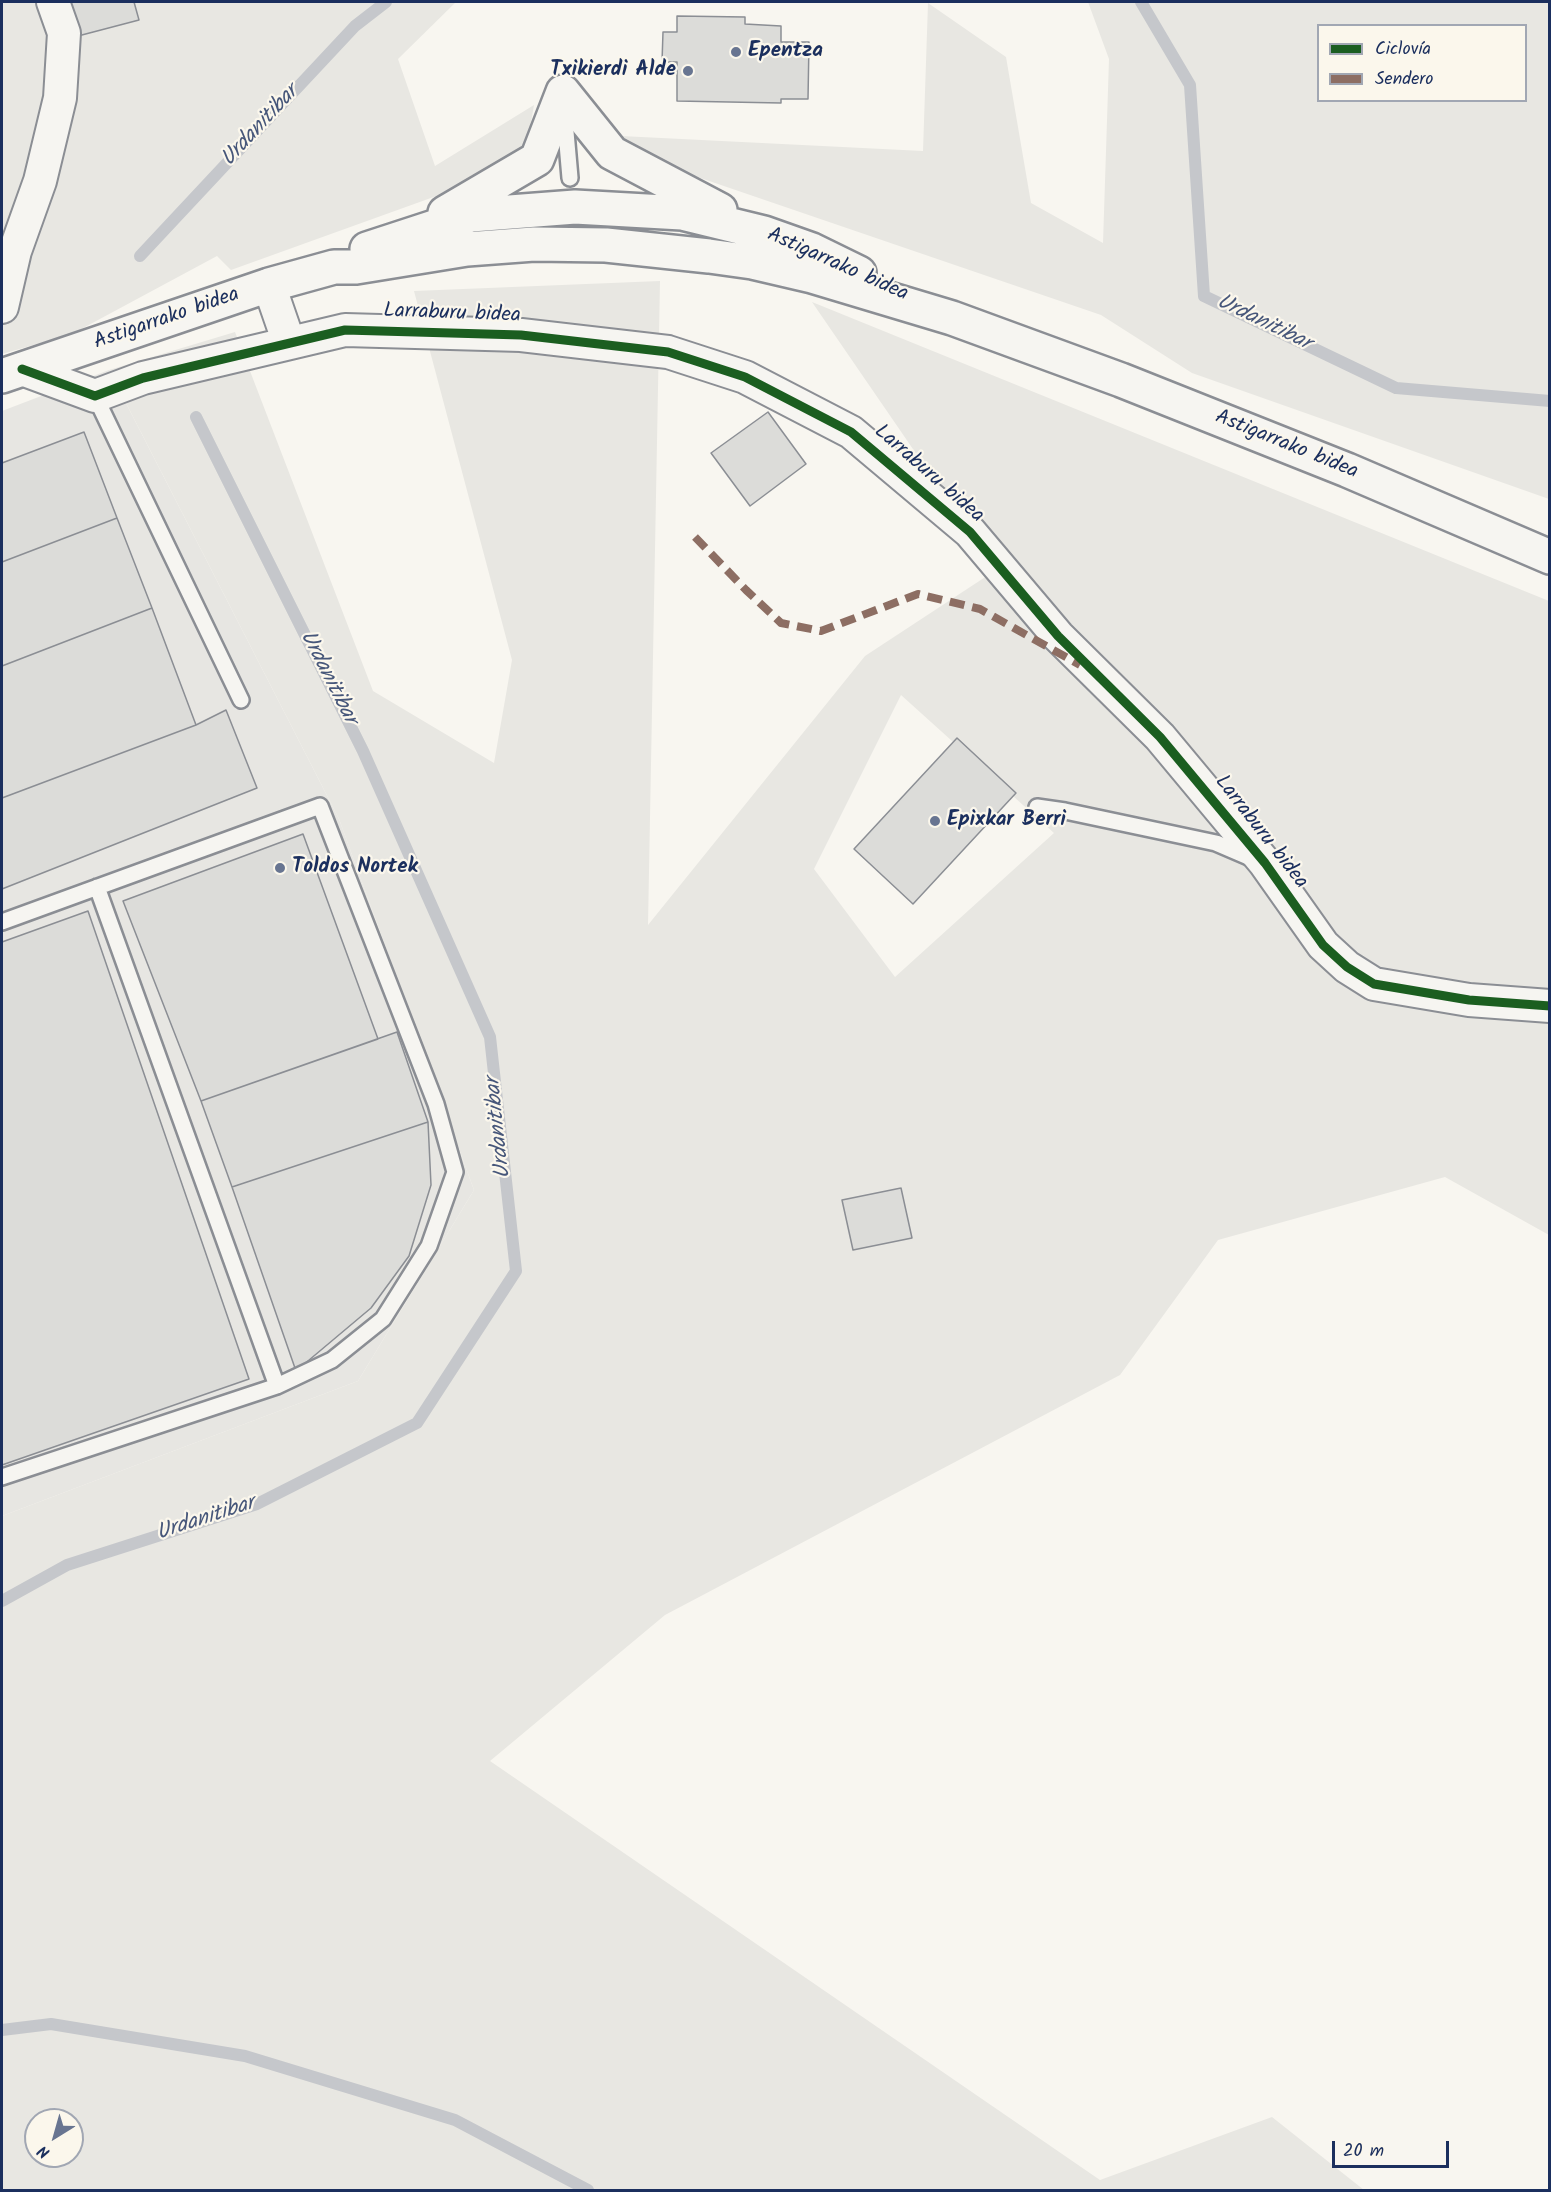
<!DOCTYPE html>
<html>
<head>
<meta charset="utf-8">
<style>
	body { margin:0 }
	#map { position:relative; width:1551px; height:2192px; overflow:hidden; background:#f8f6f0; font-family:Kalam,sans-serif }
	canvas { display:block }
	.frame { position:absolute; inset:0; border:3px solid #1b2f5e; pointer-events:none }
	.legend { position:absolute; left:1317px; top:24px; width:210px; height:78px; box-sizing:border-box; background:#fbf7ec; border:2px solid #a1a7b3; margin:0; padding:8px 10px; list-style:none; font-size:18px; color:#1b2f5e }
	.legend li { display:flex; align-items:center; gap:12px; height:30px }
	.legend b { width:30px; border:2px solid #a1a7b3 }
	.north { position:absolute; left:24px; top:2108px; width:60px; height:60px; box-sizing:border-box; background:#fbf7ec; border:2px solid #a1a7b3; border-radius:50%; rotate:217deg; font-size:16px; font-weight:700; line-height:24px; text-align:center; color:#1b2f5e }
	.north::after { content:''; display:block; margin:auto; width:21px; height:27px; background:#687591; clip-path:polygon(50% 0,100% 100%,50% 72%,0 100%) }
	.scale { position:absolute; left:1332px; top:2141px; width:117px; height:27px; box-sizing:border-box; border:3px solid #1b2f5e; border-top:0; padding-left:8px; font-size:18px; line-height:21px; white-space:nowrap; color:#1b2f5e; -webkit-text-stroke:4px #fbf7ec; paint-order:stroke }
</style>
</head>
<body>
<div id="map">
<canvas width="1551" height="2192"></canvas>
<div class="frame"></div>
<ul class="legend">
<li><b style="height:8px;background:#1b5e20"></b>Ciclovía</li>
<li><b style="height:8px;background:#8d6e63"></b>Sendero</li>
</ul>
<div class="north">N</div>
<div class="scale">20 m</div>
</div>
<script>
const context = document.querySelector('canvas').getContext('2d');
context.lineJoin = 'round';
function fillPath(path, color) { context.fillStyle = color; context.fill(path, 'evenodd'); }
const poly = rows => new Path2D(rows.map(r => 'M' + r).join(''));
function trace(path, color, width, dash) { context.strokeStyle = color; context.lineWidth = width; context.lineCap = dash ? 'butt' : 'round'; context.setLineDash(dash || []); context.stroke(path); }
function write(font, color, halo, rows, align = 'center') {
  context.font = font + ' Kalam,sans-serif'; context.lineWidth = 4.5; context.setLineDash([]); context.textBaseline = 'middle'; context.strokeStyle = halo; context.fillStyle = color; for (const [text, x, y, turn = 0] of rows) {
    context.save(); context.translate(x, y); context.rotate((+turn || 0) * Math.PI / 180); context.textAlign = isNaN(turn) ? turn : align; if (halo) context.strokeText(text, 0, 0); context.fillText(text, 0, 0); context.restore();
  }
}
const built = poly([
	[109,370,339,819,474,1190,358,1381,2,1516,2,411]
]);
const green = poly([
	[2,2,456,2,398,59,435,166,534,105,527,145,478,181,231,270,217,256,72,334,2,354],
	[1088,2,1549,2,1549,499,1192,373,1101,315,680,171,642,154,621,136,923,151,928,3,1006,57,1031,203,1103,243,1109,59],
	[1318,26,1526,26,1526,100,1318,100],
	[660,281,648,925,865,656,996,570,812,302,1549,601,1549,1235,1445,1177,1218,1240,1120,1375,665,1615,490,1761,1100,2180,1272,2117,1364,2190,2,2190,2,1516,358,1381,474,1190,339,819,109,370,235,332,373,691,494,763,512,660,414,291],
	[901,695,1054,833,895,977,814,869],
	[36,2120,72,2120,72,2156,36,2156]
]);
const stream = poly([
	[1141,2,1190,85,1204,296,1396,388,1550,401],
	[140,256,355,26,386,2],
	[2,1601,67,1565,257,1504,417,1423,516,1271,490,1037,363,751,196,417],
	[2,2030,51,2024,245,2056,455,2120,588,2190]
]);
const building = poly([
	[65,2,134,2,139,20,78,36,65,2],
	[677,16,745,17,745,24,781,26,781,42,809,42,808,99,781,99,781,103,677,101,677,62,662,62,663,32,677,32,677,16],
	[768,412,806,464,750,506,711,453,768,412],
	[84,432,117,518,2,562,2,463,84,432],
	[117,518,152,608,2,666,2,562,117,518],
	[152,608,196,725,2,798,2,666,152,608],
	[226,710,257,788,2,889,2,798,196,725,226,710],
	[957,738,1016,793,913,904,854,849,957,738],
	[303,834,378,1039,201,1101,123,901,303,834],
	[88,911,249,1379,2,1465,2,942,88,911],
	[397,1032,428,1122,232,1187,201,1101,397,1032],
	[428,1122,431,1185,409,1256,371,1308,296,1371,232,1187,428,1122],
	[901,1188,912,1238,853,1250,842,1200,901,1188]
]);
const lane = poly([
	[564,109,570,178],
	[95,396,241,700],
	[1037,807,1065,811,1216,843,1251,858],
	[97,887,277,1386],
	[2,922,320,806,436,1104,455,1172,429,1246,383,1319,332,1360,277,1386,2,1477]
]);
const street = poly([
	[269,285,289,343],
	[2,307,15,251,40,181,60,98,64,33,53,2],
	[22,369,95,396,143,378,345,330,521,335,668,352,745,377,851,432,970,532,1058,636,1160,737,1265,863,1323,945,1347,967,1374,984,1469,1000,1550,1006]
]);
const secondary = poly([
	[563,92,612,153,720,210],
	[445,213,537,159,563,92],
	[367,249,471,215,575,207,682,213,764,233,812,250,859,273],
	[2,376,269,285,334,267,356,267,467,249,534,244,606,245,709,256,752,262,812,276,952,318,1121,380,1347,470,1550,557]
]);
const quiet = poly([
	[695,537,746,590,781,623,821,631,918,594,980,609,1080,665]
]);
const cycleway = poly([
	[22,369,95,396,143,378,345,330,521,335,668,352,745,377,851,432,970,532,1058,636,1160,737,1265,863,1323,945,1347,967,1374,984,1469,1000,1550,1006]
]);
const markers = [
	[736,52,6,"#687591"],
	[688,71,6,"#687591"],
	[935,821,6,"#687591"],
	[280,868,6,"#687591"]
];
const poiNames = [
	["Epentza",748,52],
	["Txikierdi Alde",676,71,"right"],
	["Epixkar Berri",947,821],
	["Toldos Nortek",292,868]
];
const streetNames = [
	["Astigarrako bidea",837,266,24],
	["Larraburu bidea",452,315,2],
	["Astigarrako bidea",167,320,-19],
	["Astigarrako bidea",1286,446,22],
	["Larraburu bidea",928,475,41],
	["Larraburu bidea",1260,833,52]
];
const waterNames = [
	["Urdanitibar",261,127,-47],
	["Urdanitibar",1263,324,26],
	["Urdanitibar",327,678,63],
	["Urdanitibar",500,1128,-96],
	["Urdanitibar",206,1520,-18]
];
fillPath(built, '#e7e6e2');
fillPath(green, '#e8e7e2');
trace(stream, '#c5c7cb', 12);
fillPath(building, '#dcdcd9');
trace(building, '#8b8e94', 1.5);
trace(lane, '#8b8e94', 20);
trace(street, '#8b8e94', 36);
trace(secondary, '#8b8e94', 38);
trace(lane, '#f6f5f1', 15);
trace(street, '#f6f5f1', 32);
trace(secondary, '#f6f5f1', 33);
trace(quiet, '#8d6e63', 8, [15, 8]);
trace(cycleway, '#1b5e20', 9);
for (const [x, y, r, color] of markers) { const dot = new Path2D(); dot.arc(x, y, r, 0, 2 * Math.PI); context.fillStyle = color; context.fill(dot); trace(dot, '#fbf7ec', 2); }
write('bold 21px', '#1b2f5e', '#fbf7ec', poiNames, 'left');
write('21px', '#1b2f5e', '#fbf7ec', streetNames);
write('italic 22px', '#47577a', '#fbf7ec', waterNames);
</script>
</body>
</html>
